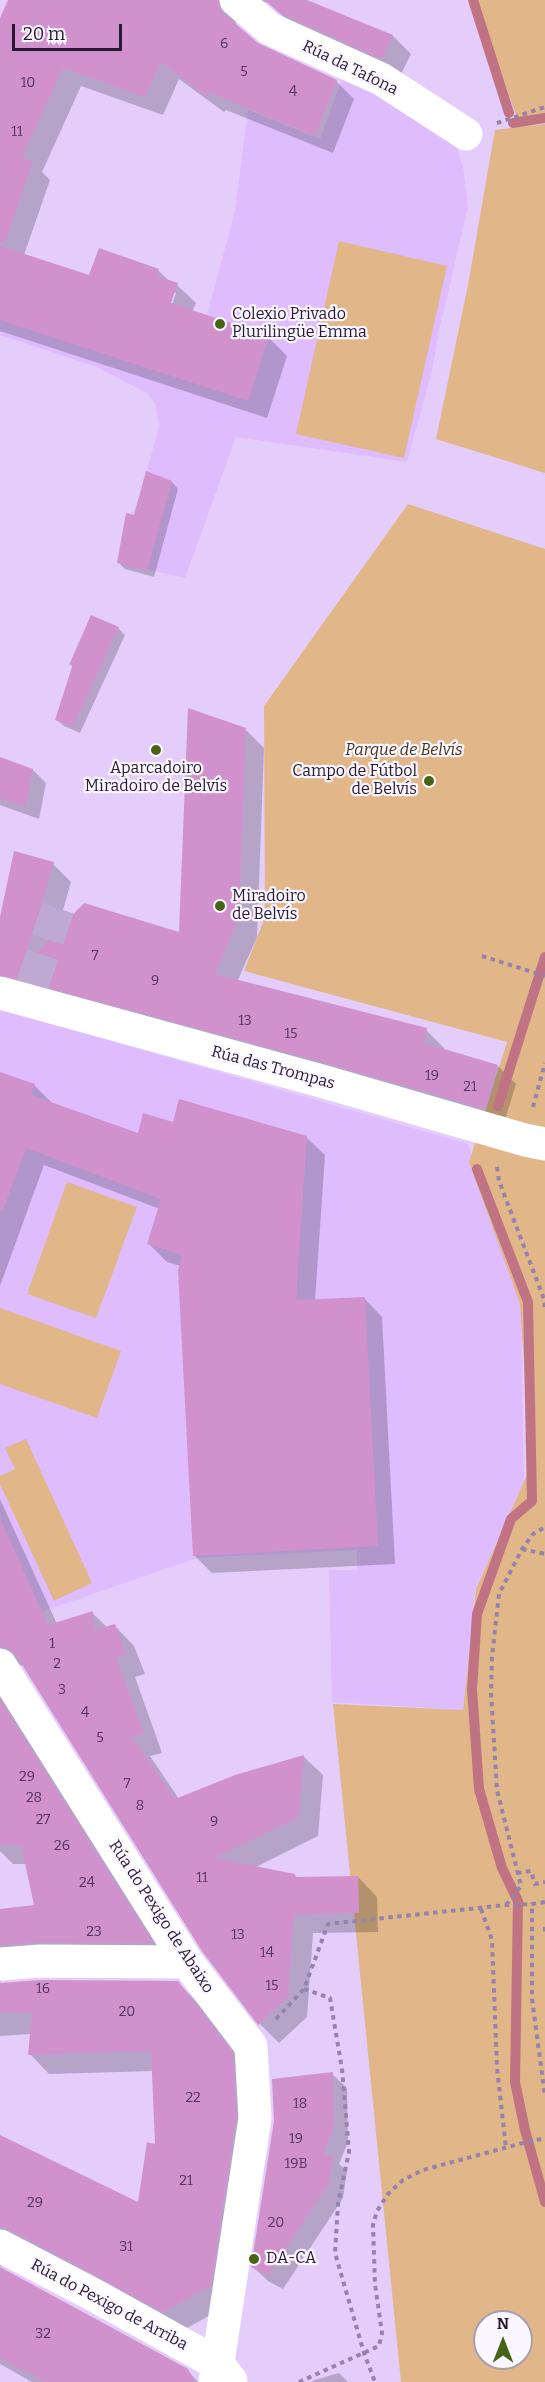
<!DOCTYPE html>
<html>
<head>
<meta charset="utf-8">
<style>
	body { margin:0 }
	#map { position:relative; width:545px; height:2382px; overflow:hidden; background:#e4cdfa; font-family:Bitter,serif }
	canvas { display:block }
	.north { position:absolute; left:473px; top:2310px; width:60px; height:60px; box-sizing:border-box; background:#fbf7ff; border:2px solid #a79eae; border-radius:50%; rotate:0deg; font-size:16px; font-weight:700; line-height:24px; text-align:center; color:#281935 }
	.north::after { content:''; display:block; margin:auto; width:21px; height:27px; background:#476416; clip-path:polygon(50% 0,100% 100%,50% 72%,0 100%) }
	.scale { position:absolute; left:12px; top:24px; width:110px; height:27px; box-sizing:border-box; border:3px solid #281935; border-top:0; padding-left:8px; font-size:18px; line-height:21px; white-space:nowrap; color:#281935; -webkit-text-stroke:4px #fbf7ff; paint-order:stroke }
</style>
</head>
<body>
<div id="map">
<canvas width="545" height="2382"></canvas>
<div class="north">N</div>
<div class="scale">20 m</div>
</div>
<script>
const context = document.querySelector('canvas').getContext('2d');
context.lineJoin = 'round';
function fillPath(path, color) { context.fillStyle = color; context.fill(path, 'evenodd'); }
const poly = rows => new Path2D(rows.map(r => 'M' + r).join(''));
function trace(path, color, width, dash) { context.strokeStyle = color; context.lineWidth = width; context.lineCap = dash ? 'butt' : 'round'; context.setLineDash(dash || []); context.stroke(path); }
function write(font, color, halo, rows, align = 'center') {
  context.font = font + ' Bitter,serif'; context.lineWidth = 4.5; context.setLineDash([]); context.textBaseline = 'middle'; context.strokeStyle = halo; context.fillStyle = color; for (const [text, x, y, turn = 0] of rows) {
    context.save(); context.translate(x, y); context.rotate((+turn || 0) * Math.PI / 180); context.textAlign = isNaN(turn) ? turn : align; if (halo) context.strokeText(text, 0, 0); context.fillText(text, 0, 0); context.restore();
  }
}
const built = poly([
	[342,79,413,111,455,142,463,166,468,207,439,331,432,371,407,462,236,437,185,578,117,563,126,513,131,514,139,501,159,426,155,403,147,393,97,367,0,335,0,246,207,315,235,211,248,110,320,139],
	[0,1009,468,1144,521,1304,524,1482,475,1590,463,1710,332,1702,329,1570,357,1570,357,1550,197,1558,0,1626]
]);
const green = poly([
	[474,0,545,0,545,120,519,123],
	[545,124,545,473,436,439,468,285,495,130],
	[339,241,447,266,404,458,296,434],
	[408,504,545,549,545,2382,401,2382,333,1704,463,1710,476,1589,531,1466,520,1304,469,1162,507,1042,244,971,265,917,264,706],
	[485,2322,521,2322,521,2358,485,2358],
	[67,1182,137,1207,96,1318,27,1294],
	[0,1308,121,1351,97,1418,0,1384],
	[26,1439,92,1583,54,1601,0,1484,0,1476,15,1469,5,1448]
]);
const shadow = poly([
	[10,0,250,0,235,16,236,27,261,47,336,81,354,99,333,153,226,110,224,112,179,79,163,115,81,86,42,172,50,180,24,255,90,277,100,249,159,271,170,282,177,285,196,303,192,312,269,338,287,356,267,418,0,331,0,21],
	[174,291,176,293,170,311,167,310],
	[260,0,303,0,393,36,411,54,400,76,300,31,268,3],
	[172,482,178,489,154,577,125,569,119,563,135,516],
	[92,617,118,628,125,635,80,733,64,726,57,720,73,668,71,665],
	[245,729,264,748,257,937,237,982,426,1030,444,1048,444,1051,498,1066,516,1084,503,1126,0,989,0,917,53,864,71,882,56,935,180,934],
	[0,759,33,770,46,783,39,819,0,805],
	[0,1073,34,1085,53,1104,139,1135,174,1124,306,1137,325,1155,315,1301,364,1298,382,1317,395,1564,212,1573,194,1555,181,1266,167,1262,149,1244,160,1209,44,1165,0,1286],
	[0,1499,57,1624,92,1613,108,1628,115,1626,134,1646,145,1674,135,1677,162,1753,150,1756,179,1799,303,1756,323,1775,318,1836,254,1868,295,1875,297,1878,358,1877,377,1897,378,1932,313,1933,307,2017,279,2043,260,2024,204,1950,25,1666,20,1665,10,1668,0,1685],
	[0,1685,170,1962,2,1975,0,1984,177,1982,197,2002,251,2074,229,2305,183,2330,2,2257,0,2268,188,2371,198,2382,32,2382,0,2364,0,2139,139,2204,156,2146,153,2071,49,2074,30,2054,31,2034,0,2036,0,1910,36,1906,27,1864,13,1864,0,1851],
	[332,2074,347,2088,348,2142,339,2164,347,2171,343,2198,283,2289,268,2281,253,2267],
	[339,2373,348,2382,311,2382,315,2380]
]);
const stream = poly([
	[473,0,509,113],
	[513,123,545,118],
	[498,1106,545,957],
	[477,1169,528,1302,532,1501,511,1519,477,1614,472,1689,479,1789,502,1868,518,1901,515,2082,525,2130,545,2202]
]);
const building = poly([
	[8,0,218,0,219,7,224,14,258,43,337,80,315,136,208,92,206,96,161,62,145,97,63,68,22,158,33,161,5,243,0,242,0,18],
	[265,0,307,0,393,35,382,59,280,13],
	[0,246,89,275,99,248,159,269,157,276,178,283,171,303,269,336,248,401,0,320],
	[146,471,172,481,147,571,117,563,126,513,134,515],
	[91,615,119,627,73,727,55,720,73,664,69,665],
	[188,708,246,728,239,918,215,974,427,1028,424,1043,498,1065,485,1109,330,1064,0,975,0,917,14,851,54,862,23,967,84,903,179,932],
	[0,757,33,769,26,807,0,798],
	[0,1072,35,1084,31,1095,138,1133,143,1113,173,1122,179,1099,307,1136,296,1300,365,1297,378,1546,193,1556,178,1270,182,1255,147,1244,161,1199,26,1148,3,1210,0,1210],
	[0,1518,48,1625,93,1611,94,1630,115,1624,126,1654,116,1657,144,1733,132,1737,175,1799,235,1775,304,1755,299,1817,214,1858,295,1874,295,1877,358,1876,359,1913,294,1915,288,1997,258,2025,202,1951,16,1655,9,1649,0,1646],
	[0,1700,153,1943,40,1942,0,1945,0,1909,34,1905,21,1845,0,1845],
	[41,1980,178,1981,233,2053,236,2117,211,2286,163,2312,9,2229,0,2227,0,2135,138,2202,147,2142,155,2144,151,2051,28,2055,32,2013,0,2012,0,1983],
	[333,2072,334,2127,323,2155,333,2155,329,2183,268,2275,251,2267,274,2121,272,2079],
	[0,2267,188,2369,195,2382,45,2382,0,2357]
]);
const minorTunnel = poly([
	[32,986,62,896]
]);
const path = poly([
	[497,123,545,107],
	[482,956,545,976],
	[533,1107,545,1063],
	[497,1167,499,1181,544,1299,545,1308],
	[522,1549,545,1554],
	[517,1873,531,1871,535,1884,545,1882],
	[545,1902,532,1904,532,1999,545,2096],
	[506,1905,521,1886,497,1790,491,1693,492,1657,499,1594,522,1549,533,1534,545,1527],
	[481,1909,492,1940,497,2068,506,2148],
	[545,1927,545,1932],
	[304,1989,330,1998,342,2069,349,2152,338,2204,335,2253,364,2353,375,2382],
	[276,2019,304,1989,328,1924,506,1905,532,1904],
	[299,2382,379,2346,382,2333,375,2284,373,2225,377,2211,388,2194,403,2180,423,2170,534,2140,545,2139]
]);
const minor = poly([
	[236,0,270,29,381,79,466,134],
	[0,993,325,1082,525,1140,545,1144],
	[0,1665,187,1962,251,2046,255,2118,215,2382],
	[0,1964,40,1961,187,1962],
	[0,2246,94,2295,218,2364,231,2381]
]);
const markers = [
	[220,324,6,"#476416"],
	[156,750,6,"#476416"],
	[429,781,6,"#476416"],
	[220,906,6,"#476416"],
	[254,2259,6,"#476416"]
];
const numberNames = [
	["6",224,44],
	["5",244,72],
	["10",28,83],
	["4",293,92],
	["11",17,132],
	["7",95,956],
	["9",155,981],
	["13",245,1021],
	["15",291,1034],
	["19",432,1076],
	["21",470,1087],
	["1",52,1644],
	["2",57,1664],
	["3",62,1690],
	["4",85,1713],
	["5",100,1738],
	["29",27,1777],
	["7",127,1784],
	["28",34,1798],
	["8",140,1806],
	["27",43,1820],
	["9",214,1822],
	["26",62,1846],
	["11",202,1878],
	["24",87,1883],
	["23",94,1932],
	["13",238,1935],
	["14",267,1953],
	["15",272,1986],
	["16",43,1989],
	["20",127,2012],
	["22",193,2098],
	["18",300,2104],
	["19",296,2139],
	["19B",296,2164],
	["21",186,2181],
	["29",35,2203],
	["20",276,2223],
	["31",126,2247],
	["32",43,2334]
];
const streetNames = [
	["Rúa da Tafona",350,68,26],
	["Rúa das Trompas",273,1068,15],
	["Rúa do Pexigo de Abaixo",161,1917,57],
	["Rúa do Pexigo de Arriba",109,2305,28]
];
const poiNames = [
	["Colexio Privado",232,315],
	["Plurilingüe Emma",232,333],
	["Aparcadoiro",156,769,"center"],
	["Miradoiro de Belvís",156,787,"center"],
	["Campo de Fútbol",417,772,"right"],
	["de Belvís",417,790,"right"],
	["Miradoiro",232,897],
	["de Belvís",232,915],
	["DA-CA",266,2259]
];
const parkNames = [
	["Parque de Belvís",404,751]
];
fillPath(built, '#debcfe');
fillPath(green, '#e1b689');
fillPath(shadow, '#0003');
trace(stream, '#c07382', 10);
fillPath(building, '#d091cd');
trace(minorTunnel, '#bea9d3', 33, [33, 16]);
trace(path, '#9683a9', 4, [4.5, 4.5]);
trace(minor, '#fff', 33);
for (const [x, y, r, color] of markers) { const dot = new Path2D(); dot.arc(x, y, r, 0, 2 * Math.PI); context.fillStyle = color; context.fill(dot); trace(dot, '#fbf7ff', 2); }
write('14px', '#52375b', null, numberNames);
write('16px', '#281935', '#fbf7ff', streetNames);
write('16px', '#281935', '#fbf7ff', poiNames, 'left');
write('italic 16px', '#483117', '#fbf7ff', parkNames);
</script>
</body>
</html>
